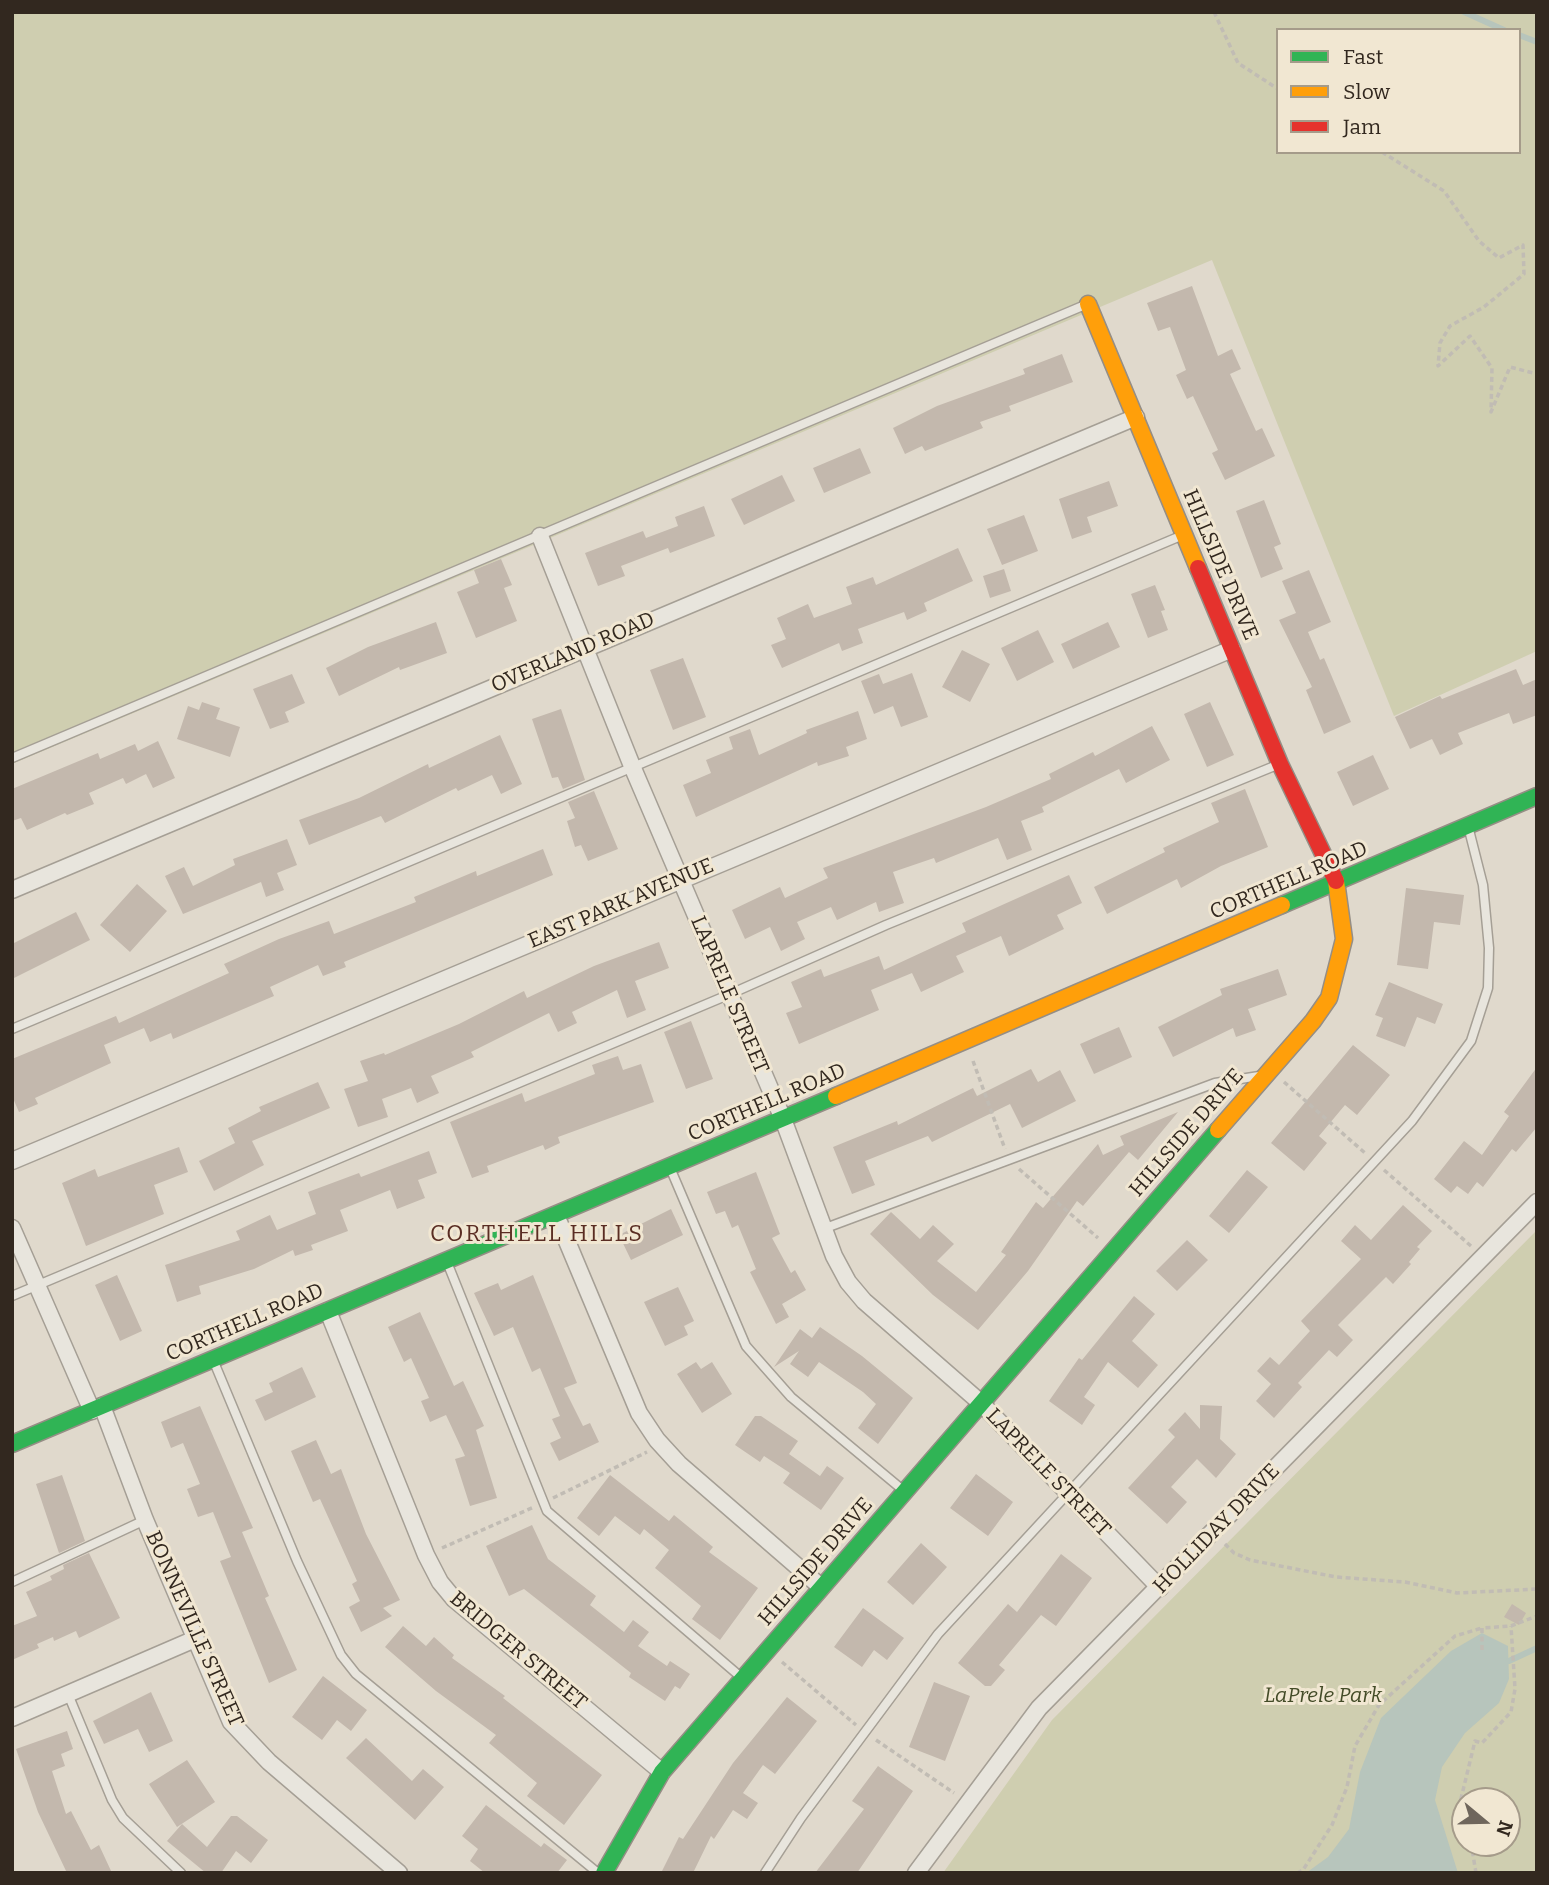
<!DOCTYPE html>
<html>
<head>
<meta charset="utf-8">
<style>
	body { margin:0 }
	#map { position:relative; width:1549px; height:1885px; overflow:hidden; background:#e0d9cc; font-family:Bitter,serif }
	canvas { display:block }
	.frame { position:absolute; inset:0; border:14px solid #32281f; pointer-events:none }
	.legend { position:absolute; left:1276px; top:28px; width:245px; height:126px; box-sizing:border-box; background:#f1e7d2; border:2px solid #a59b8a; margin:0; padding:9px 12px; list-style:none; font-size:21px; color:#32281f }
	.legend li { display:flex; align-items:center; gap:14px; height:35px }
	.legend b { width:35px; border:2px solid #a59b8a }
	.north { position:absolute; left:1451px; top:1787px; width:70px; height:70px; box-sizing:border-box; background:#f1e7d2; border:2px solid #a59b8a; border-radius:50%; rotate:109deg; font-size:19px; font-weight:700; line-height:28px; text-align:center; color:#32281f }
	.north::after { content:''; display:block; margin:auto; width:24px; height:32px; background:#6f665c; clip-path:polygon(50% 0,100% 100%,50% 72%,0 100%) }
</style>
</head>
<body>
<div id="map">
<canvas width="1549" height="1885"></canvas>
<div class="frame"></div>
<ul class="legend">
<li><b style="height:9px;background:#30b455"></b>Fast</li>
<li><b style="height:9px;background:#ff9f0a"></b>Slow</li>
<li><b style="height:9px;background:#e5322d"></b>Jam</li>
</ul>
<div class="north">N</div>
</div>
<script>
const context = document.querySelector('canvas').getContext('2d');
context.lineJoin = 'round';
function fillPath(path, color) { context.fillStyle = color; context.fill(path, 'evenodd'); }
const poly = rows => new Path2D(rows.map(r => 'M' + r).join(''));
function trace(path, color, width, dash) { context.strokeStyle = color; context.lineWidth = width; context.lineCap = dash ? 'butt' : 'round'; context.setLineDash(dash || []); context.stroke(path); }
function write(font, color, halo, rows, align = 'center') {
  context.font = font + ' Bitter,serif'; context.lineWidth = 6; context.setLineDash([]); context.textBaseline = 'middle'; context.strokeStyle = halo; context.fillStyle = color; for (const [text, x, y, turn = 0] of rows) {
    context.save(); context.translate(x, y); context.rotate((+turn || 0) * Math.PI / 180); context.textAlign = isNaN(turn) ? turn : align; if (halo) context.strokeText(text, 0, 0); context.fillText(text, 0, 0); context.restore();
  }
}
const green = poly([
	[12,12,1537,12,1537,651,1394,716,1212,260,12,764],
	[1278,30,1519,30,1519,152,1278,152],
	[1537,1230,1537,1873,943,1873,1052,1720],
	[1465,1801,1507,1801,1507,1843,1465,1843]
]);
const water = poly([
	[1482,1633,1508,1646,1509,1679,1499,1703,1465,1733,1442,1767,1435,1800,1458,1873,1306,1873,1328,1857,1349,1829,1360,1772,1381,1718,1451,1651]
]);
const stream = poly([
	[1464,12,1504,30],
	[1519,35,1537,42],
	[1509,1661,1537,1648]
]);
const building = poly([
	[1192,286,1218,356,1232,349,1241,369,1230,374,1256,431,1262,428,1275,456,1225,480,1212,453,1218,450,1193,396,1187,399,1176,375,1186,370,1170,327,1158,331,1147,303],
	[1062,354,1073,382,1009,406,1011,411,980,422,983,428,925,451,922,446,905,454,893,428,937,406,1025,374,1023,369],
	[860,448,871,473,824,493,813,468],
	[782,475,795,501,744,525,731,499],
	[1109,481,1118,506,1087,517,1092,532,1072,539,1059,499],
	[1264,500,1281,544,1274,547,1283,569,1261,578,1236,511],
	[704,506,715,536,670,553,668,548,621,566,625,576,598,586,585,553,643,531,646,538,678,526,675,517],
	[1024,515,1038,551,1002,565,987,529],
	[958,548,973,581,924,603,927,611,907,620,904,612,858,629,863,643,842,651,839,643,782,668,771,645,786,639,777,618,808,604,814,618,852,604,846,587,873,577,876,585],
	[501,559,512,585,504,588,517,621,476,638,457,592,479,583,474,570],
	[1004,569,1011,591,990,598,983,576],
	[1309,570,1331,622,1308,632,1320,660,1324,658,1351,722,1324,734,1306,690,1312,687,1279,620,1296,613,1282,581],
	[1155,585,1165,610,1161,611,1168,630,1148,638,1131,594],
	[436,622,447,653,400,670,399,667,339,696,326,668,368,647],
	[1108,622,1120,647,1073,669,1061,644],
	[1038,630,1054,662,1017,681,1001,648],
	[962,650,990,664,970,702,942,687],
	[683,658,706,717,673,730,650,670],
	[1516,669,1523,685,1537,679,1537,715,1513,724,1509,713,1458,733,1463,744,1440,755,1432,739,1410,749,1395,717,1440,696,1442,699],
	[912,673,928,717,901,727,893,706,874,714,861,681,879,674,883,684],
	[292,674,305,703,285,712,289,722,270,729,253,689],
	[202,702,220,708,216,719,240,727,230,757,177,739,188,706,199,710],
	[1210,702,1234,755,1207,767,1184,714],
	[561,709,585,780,563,789,558,777,552,778,532,719],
	[858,711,867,739,846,747,849,756,818,766,817,762,696,817,683,785,711,773,706,760,733,749,729,737,750,729,759,755,807,733,806,730],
	[1152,726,1170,760,1126,783,1119,769,1042,807,1044,812,1021,821,1032,850,1007,860,998,838,936,863,934,858,893,872,904,903,879,912,876,902,837,920,831,907,797,922,805,939,781,951,770,927,745,939,732,910,780,887,785,898,828,878,823,868,986,807,1051,779,1049,774,1093,752,1095,756],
	[500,735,522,784,501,794,492,775,458,791,456,788,385,823,381,816,309,845,299,820,359,798,428,764,429,768],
	[158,741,175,778,153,788,146,774,126,784,123,778,89,793,94,804,67,815,65,813,27,830,21,818,12,821,12,789,98,753,100,759,135,744,138,751],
	[1373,755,1389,789,1353,806,1337,772],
	[1245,789,1268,847,1221,866,1181,888,1177,879,1107,914,1094,887,1165,852,1163,848,1219,822,1211,803],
	[594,791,618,849,588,861,581,845,575,847,567,821,575,818,568,802],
	[287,839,297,865,277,873,284,890,266,897,261,882,183,914,165,876,184,867,193,886,235,865,233,859],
	[543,849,553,875,344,962,346,967,323,976,318,965,270,987,274,996,173,1039,171,1033,150,1042,144,1028,104,1045,111,1063,35,1098,38,1104,19,1112,12,1096,12,1059,116,1016,119,1023,229,973,224,964,279,939,329,921,334,934,416,902,414,897,476,871,477,876],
	[1069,875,1082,903,1057,915,1064,929,1009,956,1001,936,956,956,964,972,921,992,912,973,871,990,879,1010,799,1044,786,1013,802,1007,791,982,821,969,824,977,879,956,884,970,966,932,962,923],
	[137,884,167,911,130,952,100,925],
	[1406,888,1464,895,1460,925,1434,922,1428,969,1397,965],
	[76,912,90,940,12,979,12,944],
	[659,942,669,968,635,981,646,1010,627,1018,617,990,572,1012,577,1023,558,1032,549,1013,471,1052,474,1057,431,1076,439,1093,417,1103,411,1088,382,1099,388,1117,358,1127,344,1089,368,1081,360,1061,384,1053,385,1055,459,1024,524,991,527,998,594,966],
	[1278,969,1287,995,1248,1009,1256,1030,1236,1037,1233,1028,1173,1057,1158,1027,1222,995,1220,989],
	[1389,982,1443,1004,1435,1024,1417,1017,1405,1047,1376,1036,1383,1018,1375,1015],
	[691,1021,713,1079,686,1089,664,1032],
	[1119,1027,1132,1057,1094,1074,1080,1044],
	[1353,1045,1390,1075,1357,1115,1345,1105,1319,1136,1327,1143,1304,1171,1271,1143],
	[618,1056,623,1070,641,1064,654,1102,558,1137,560,1143,545,1150,543,1145,487,1166,489,1172,472,1178,450,1122,522,1093,525,1102,595,1074,592,1065],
	[1537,1067,1537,1127,1516,1152,1512,1149,1483,1187,1477,1182,1468,1194,1457,1186,1451,1193,1434,1179,1464,1141,1482,1155,1509,1116,1504,1112],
	[1031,1069,1038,1082,1060,1070,1076,1101,1022,1128,1010,1104,932,1142,928,1136,865,1161,875,1185,852,1194,833,1147,897,1121,898,1125,973,1088,977,1096],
	[318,1082,330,1108,252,1141,264,1165,214,1191,199,1161,235,1143,228,1128,261,1111,259,1107],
	[1178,1112,1138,1160,1129,1152,1083,1206,1077,1201,1028,1271,978,1330,933,1295,870,1234,891,1212,920,1239,933,1225,954,1244,937,1261,976,1292,1006,1255,1001,1252,1036,1202,1043,1208,1098,1144,1103,1155,1124,1145,1120,1136],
	[179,1147,188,1172,154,1185,164,1214,86,1246,62,1183,95,1169,98,1177],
	[429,1151,437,1173,418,1180,425,1198,397,1209,390,1190,340,1210,348,1231,311,1245,313,1250,295,1256,293,1250,254,1269,199,1286,201,1294,177,1302,165,1265,240,1240,236,1231,270,1215,277,1230,316,1214,308,1192,359,1173,361,1177],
	[1247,1170,1268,1187,1229,1233,1209,1216],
	[756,1172,780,1234,772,1238,791,1273,795,1270,806,1290,782,1304,789,1317,776,1324,750,1272,756,1269,738,1225,732,1228,725,1211,716,1214,707,1192],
	[1403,1205,1432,1231,1417,1247,1420,1249,1409,1262,1411,1264,1393,1284,1386,1277,1338,1325,1353,1340,1337,1357,1329,1350,1298,1383,1302,1387,1274,1418,1256,1401,1271,1384,1257,1371,1270,1357,1279,1365,1310,1331,1301,1321,1361,1259,1341,1241,1355,1225,1371,1240],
	[671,1209,683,1235,631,1260,619,1235],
	[1187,1240,1208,1260,1177,1291,1156,1271],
	[117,1275,142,1331,120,1341,95,1285],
	[533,1275,577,1383,564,1388,583,1426,590,1423,599,1442,559,1461,550,1443,561,1438,552,1419,560,1416,540,1368,532,1372,513,1327,494,1336,474,1293,498,1283,501,1290],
	[678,1287,694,1321,684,1326,688,1335,665,1346,644,1302],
	[1134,1296,1155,1314,1132,1341,1158,1365,1138,1388,1108,1362,1084,1397,1095,1405,1082,1425,1049,1401,1079,1358,1082,1360],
	[420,1312,454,1386,463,1381,484,1426,476,1430,497,1498,470,1506,455,1459,465,1456,446,1415,430,1422,421,1401,429,1398,411,1358,404,1362,388,1327],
	[820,1327,862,1356,913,1398,878,1444,858,1428,876,1404,863,1392,819,1362,808,1377,790,1364,799,1351,774,1367,800,1329,812,1338],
	[696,1362,701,1369,712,1362,732,1394,702,1413,677,1374],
	[302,1367,316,1397,265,1421,255,1400,273,1392,269,1383],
	[1200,1405,1222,1406,1220,1439,1236,1454,1216,1478,1197,1459,1171,1487,1187,1502,1167,1524,1128,1488,1175,1437,1168,1430,1185,1412,1200,1429],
	[200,1406,253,1528,242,1532,269,1596,265,1598,297,1670,269,1683,220,1561,231,1557,213,1512,198,1517,187,1489,200,1484,183,1443,171,1448,161,1422],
	[755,1416,761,1416,798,1441,789,1454,820,1476,827,1466,844,1478,821,1510,783,1483,790,1473,764,1456,760,1462,735,1445],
	[316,1440,331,1474,341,1469,366,1534,400,1600,383,1608,392,1616,361,1632,349,1607,360,1601,352,1584,357,1581,320,1499,313,1502,291,1451],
	[976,1474,1013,1502,988,1536,950,1508],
	[62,1475,85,1541,59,1553,36,1484],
	[610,1475,669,1521,674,1515,713,1547,709,1552,758,1588,720,1640,692,1619,701,1606,655,1568,669,1550,644,1529,640,1535,615,1516,599,1536,577,1518],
	[532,1525,548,1559,596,1596,590,1605,624,1632,633,1620,649,1632,638,1646,667,1666,670,1661,690,1674,680,1689,675,1686,665,1701,629,1677,631,1673,524,1589,509,1596,486,1546],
	[921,1543,947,1567,913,1605,887,1582],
	[89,1553,120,1618,79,1638,76,1631,54,1641,53,1637,37,1644,39,1648,12,1660,12,1626,37,1616,26,1592,52,1580,50,1576,64,1569,63,1565],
	[1061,1554,1092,1578,1056,1626,1041,1615,999,1665,1005,1670,991,1686,985,1686,958,1663,1008,1604,1017,1612],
	[1512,1604,1526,1613,1519,1625,1504,1617],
	[863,1608,904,1638,887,1660,874,1650,862,1667,834,1647],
	[403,1626,426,1646,434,1637,454,1655,452,1658,505,1696,503,1698,602,1775,564,1825,527,1796,537,1783,489,1743,496,1735,436,1691,385,1647],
	[323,1676,367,1710,351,1731,337,1720,322,1740,292,1717],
	[934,1682,970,1696,945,1761,909,1747],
	[151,1692,173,1741,149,1752,138,1729,104,1744,93,1721],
	[787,1697,817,1721,775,1774,763,1765,743,1793,758,1803,747,1819,733,1810,714,1839,711,1836,693,1873,661,1873,679,1837,683,1839,733,1763],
	[67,1731,73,1749,61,1754,65,1766,52,1771,66,1814,71,1811,91,1850,99,1845,112,1873,67,1873,38,1812,16,1749],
	[366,1738,412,1781,423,1769,444,1787,415,1820,346,1758],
	[187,1760,215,1802,177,1827,149,1784],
	[878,1766,913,1791,857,1873,815,1873,864,1809,852,1801],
	[486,1805,541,1847,544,1843,567,1860,557,1873,485,1873,470,1861,478,1849,462,1836],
	[231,1816,237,1816,268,1840,251,1863,236,1851,221,1873,206,1873,167,1841,182,1824,207,1847]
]);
const path = poly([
	[1214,12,1238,63,1278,89],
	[1382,152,1444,191,1479,241,1499,258,1523,245,1524,274,1484,307,1450,326,1440,343,1438,366,1470,336,1492,368,1491,412,1510,367,1537,374],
	[973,1061,1005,1149],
	[1284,1082,1365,1153],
	[1019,1169,1098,1238],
	[1384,1170,1471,1246],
	[553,1498,647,1452],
	[1225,1544,1234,1553,1250,1560,1336,1577,1405,1582,1457,1593,1537,1589],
	[442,1548,534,1507],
	[1482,1650,1482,1628,1511,1626,1537,1616],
	[782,1662,856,1725],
	[876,1740,954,1793],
	[1465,1831,1457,1815,1475,1741,1482,1743,1511,1712,1515,1689,1511,1626],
	[1471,1843,1476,1873],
	[1297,1873,1303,1870,1332,1825,1347,1787,1355,1746,1379,1705,1455,1636,1482,1628]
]);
const lane = poly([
	[12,758,1085,305],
	[12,1029,1183,535],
	[671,1170,746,1346,791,1397,904,1491],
	[823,1229,1215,1083,1259,1076],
	[447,1262,547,1511,742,1678],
	[12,1296,728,995,886,925,1277,765],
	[214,1362,297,1561,341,1655,356,1674,598,1873],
	[12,1582,145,1520],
	[68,1694,112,1800,123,1818,181,1873],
	[765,1873,801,1818,938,1634,1412,1121,1471,1041,1488,988,1489,948,1483,885,1468,826]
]);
const street = poly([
	[540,536,632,766,783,1119,834,1256,848,1282,864,1301,981,1403,1160,1588],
	[12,890,1136,417],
	[12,1161,1232,649],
	[556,1215,639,1413,657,1440,679,1464,821,1587],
	[12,1228,92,1411],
	[328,1311,426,1555,440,1582,454,1599,662,1772],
	[102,1406,145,1520,231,1722,269,1762,399,1873],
	[12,1718,195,1639],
	[916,1873,1039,1708,1537,1202]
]);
const fast = poly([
	[1282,905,1537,796],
	[12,1444,836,1096],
	[604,1873,662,1772,1218,1130]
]);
const slow = poly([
	[1088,304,1198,568],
	[836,1096,1282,905],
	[1218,1130,1313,1021,1329,998,1344,939,1336,881]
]);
const jam = poly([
	[1198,568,1280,764,1336,881]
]);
const streetNames = [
	["HILLSIDE DRIVE",1220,565,67],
	["OVERLAND ROAD",573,653,-23],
	["CORTHELL ROAD",1289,881,-23],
	["EAST PARK AVENUE",621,904,-23],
	["LAPRELE STREET",729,995,67],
	["CORTHELL ROAD",767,1103,-23],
	["HILLSIDE DRIVE",1187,1133,-49],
	["CORTHELL ROAD",245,1323,-23],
	["LAPRELE STREET",1048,1473,46],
	["HOLLIDAY DRIVE",1217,1529,-46],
	["HILLSIDE DRIVE",816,1562,-49],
	["BONNEVILLE STREET",194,1629,66],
	["BRIDGER STREET",518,1651,40]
];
const parkNames = [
	["LaPrele Park",1323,1696]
];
const neighbourhoodNames = [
	["CORTHELL HILLS",537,1235]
];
fillPath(green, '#cfceb0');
fillPath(water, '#b7c5bc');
trace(stream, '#b7c5bc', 6);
fillPath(building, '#c3b8ad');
trace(lane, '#a59f95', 11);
trace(street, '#a59f95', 19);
trace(fast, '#958e85', 19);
trace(slow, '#958e85', 19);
trace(jam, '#958e85', 19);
trace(path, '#c1bcb4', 3.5, [5, 3.5]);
trace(lane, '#e8e5dd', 8);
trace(street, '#e8e5dd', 16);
trace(fast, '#30b455', 16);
trace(slow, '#ff9f0a', 16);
trace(jam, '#e5322d', 16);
write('21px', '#32281f', '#f1e7d2', streetNames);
write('italic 21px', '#444c28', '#f1e7d2', parkNames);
context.letterSpacing = '2px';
write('23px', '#5a2d23', '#f1e7d2', neighbourhoodNames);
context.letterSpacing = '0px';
</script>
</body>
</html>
